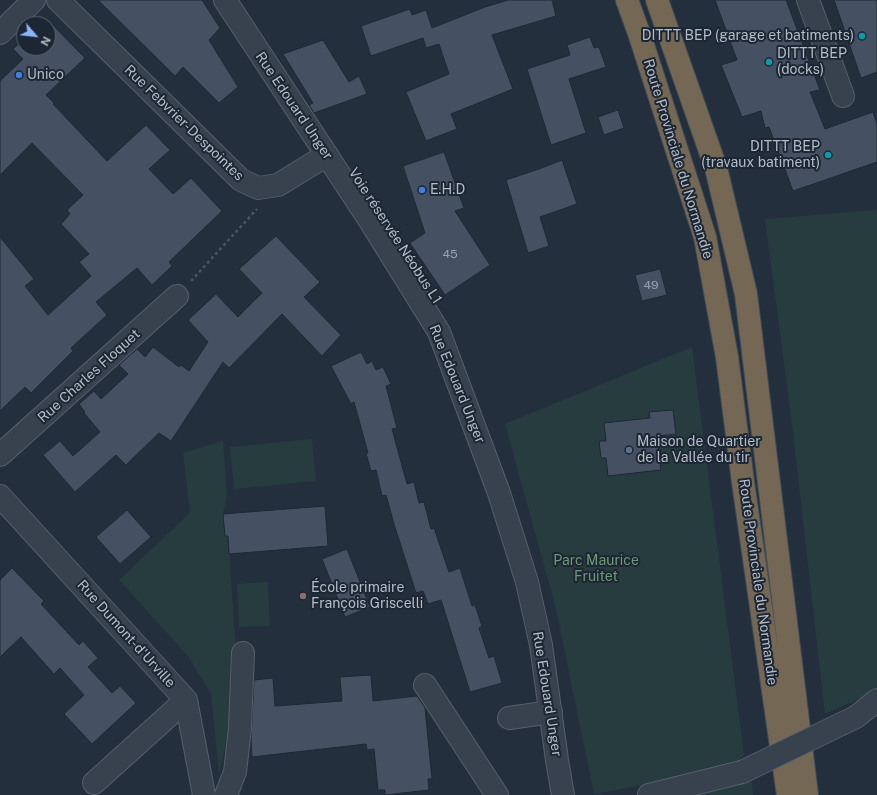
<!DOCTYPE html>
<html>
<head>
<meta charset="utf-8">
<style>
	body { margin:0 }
	#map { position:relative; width:877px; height:795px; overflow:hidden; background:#242f3e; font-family:"Public Sans",sans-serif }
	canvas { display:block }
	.north { position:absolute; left:16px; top:16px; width:40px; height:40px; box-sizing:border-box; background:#1d2633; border:1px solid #59626f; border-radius:50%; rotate:118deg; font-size:11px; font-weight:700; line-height:16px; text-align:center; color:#b4bcc9 }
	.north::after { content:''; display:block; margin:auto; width:14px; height:18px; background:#8ab4f8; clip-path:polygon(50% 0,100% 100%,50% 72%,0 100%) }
</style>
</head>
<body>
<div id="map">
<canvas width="877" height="795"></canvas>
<div class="north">N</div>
</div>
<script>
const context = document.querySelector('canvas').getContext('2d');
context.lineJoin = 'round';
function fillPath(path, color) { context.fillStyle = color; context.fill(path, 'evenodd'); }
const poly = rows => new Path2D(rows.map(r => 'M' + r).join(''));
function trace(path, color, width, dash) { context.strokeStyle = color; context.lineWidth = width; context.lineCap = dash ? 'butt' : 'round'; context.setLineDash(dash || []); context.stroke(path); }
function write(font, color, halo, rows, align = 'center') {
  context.font = font + ' "Public Sans",sans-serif'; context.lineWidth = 4; context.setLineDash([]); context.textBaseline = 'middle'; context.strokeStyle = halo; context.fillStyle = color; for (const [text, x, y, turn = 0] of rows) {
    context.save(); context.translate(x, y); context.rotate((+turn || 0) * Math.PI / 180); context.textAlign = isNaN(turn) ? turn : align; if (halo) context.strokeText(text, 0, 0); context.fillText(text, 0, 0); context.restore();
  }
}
const green = poly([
	[877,210,877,687,871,693,825,714,792,424,765,219],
	[692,347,744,755,730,769,594,794,556,609,505,424],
	[312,439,316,481,234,489,230,447],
	[223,441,227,496,223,514,225,536,228,536,236,650,233,714,219,774,211,694,188,656,119,580,190,513,183,453],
	[268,582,270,626,239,627,237,584],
	[752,781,753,795,690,795]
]);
const building = poly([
	[98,0,202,0,220,28,209,40,238,87,219,103,183,67,175,76,98,0],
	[508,0,552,0,556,16,492,35,513,89,451,114,457,129,426,141,406,92,449,74,439,44,426,48,423,38,371,56,361,26,410,9,412,15,426,10,432,28,485,7,508,0],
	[715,0,786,0,820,90,810,92,825,129,873,112,877,124,877,162,793,191,769,127,765,128,761,111,742,117,721,65,737,60,715,0],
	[834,0,877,0,877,72,861,78,834,0],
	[46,18,85,58,46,95,54,103,53,104,107,161,146,125,170,150,149,169,173,194,191,178,222,211,169,262,172,266,152,285,137,268,96,302,107,315,71,348,73,351,31,393,25,387,0,411,0,237,34,279,25,286,48,315,91,276,79,262,89,254,61,224,70,214,67,210,83,195,32,143,0,175,0,81,23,59,13,49,24,39,24,48,48,48,48,24,40,24,46,18],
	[590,37,594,48,599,47,606,67,569,79,586,133,551,145,527,69,570,55,567,45,590,37],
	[323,40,349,82,359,76,367,94,314,113,309,105,313,103,283,54,323,40],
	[618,110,624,128,604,135,598,117,618,110],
	[444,152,464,208,455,211,490,265,445,295,410,243,425,233,403,166,444,152],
	[562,160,577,204,540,217,549,246,528,253,506,180,539,169,562,160],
	[276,236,320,282,304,297,341,335,322,356,282,314,229,368,223,362,171,441,159,433,126,465,116,455,75,492,43,455,60,441,73,456,100,432,84,413,85,412,79,404,94,391,101,399,128,374,119,365,137,349,145,357,153,347,179,367,181,365,189,371,208,342,188,320,216,294,238,317,262,293,239,269,276,236],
	[660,269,667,295,642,301,635,275,660,269],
	[361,352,367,364,372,361,376,370,383,367,391,384,386,386,397,428,392,429,407,484,414,482,419,503,424,502,431,529,434,528,449,572,460,568,472,606,475,605,482,626,479,628,489,658,494,656,502,683,470,692,441,600,428,604,423,591,416,593,394,524,386,495,382,496,376,470,371,471,366,453,368,453,354,402,351,404,331,366,361,352],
	[673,410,676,434,657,436,661,470,608,476,606,458,601,458,599,441,606,441,604,423,650,418,649,412,673,410],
	[325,506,328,546,229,554,228,536,225,536,223,514,325,506],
	[127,510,151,537,120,564,96,537,127,510],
	[347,549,370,607,345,617,322,559,347,549],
	[12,568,44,601,41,604,79,645,83,641,98,658,88,667,112,693,120,686,136,703,92,744,64,714,84,695,60,668,54,674,21,637,0,657,0,580,12,568],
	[371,675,373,701,417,696,425,708,432,779,428,779,429,790,385,795,385,790,378,790,374,749,367,750,366,744,252,757,251,741,254,680,273,678,275,706,342,701,340,677,371,675]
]);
const path = poly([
	[191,281,257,209]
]);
const minor = poly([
	[58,0,241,180,258,188,278,185,327,155],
	[225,0,370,221,439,332,499,493,527,582,541,645,557,760,563,795],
	[808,0,843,96],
	[0,33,34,0],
	[0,455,177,296],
	[0,496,186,700,204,795],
	[425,685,497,795],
	[856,717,877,700],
	[509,718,551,712],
	[94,783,186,700],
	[226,795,235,772,240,728,243,653],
	[649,795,742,772]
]);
const highway = poly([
	[627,0,640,36,705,237,727,357,743,482,788,795],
	[657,0,716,168,746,294,807,795]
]);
const minorBridge = poly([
	[742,772,856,717]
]);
const markers = [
	[862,36,4,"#0f9aa8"],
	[769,62,4,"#0f9aa8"],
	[19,75,4,"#3f7fe0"],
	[828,155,4,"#0f9aa8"],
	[422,190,4,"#3f7fe0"],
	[629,450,4,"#5c6f8a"],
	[303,596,4,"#8d6e63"]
];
const numberNames = [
	["45",450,254],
	["49",651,285]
];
const poiNames = [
	["DITTT BEP (garage et batiments)",854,36,"right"],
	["DITTT BEP",777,54],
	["(docks)",777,70],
	["Unico",27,75],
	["DITTT BEP",820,147,"right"],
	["(travaux batiment)",820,163,"right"],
	["E.H.D",430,190],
	["Maison de Quartier",637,442],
	["de la Vallée du tir",637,458],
	["École primaire",311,588],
	["François Griscelli",311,604]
];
const streetNames = [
	["Rue Edouard Unger",294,106,56],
	["Rue Febvrier-Despointes",184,123,44],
	["Route Provinciale du Normandie",678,159,73],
	["Voie réservée Néobus L1",395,236,57],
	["Rue Charles Floquet",89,376,-42],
	["Rue Edouard Unger",457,384,68],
	["Route Provinciale du Normandie",758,582,82],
	["Rue Dumont-d'Urville",126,634,48],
	["Rue Edouard Unger",547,694,81]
];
const parkNames = [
	["Parc Maurice",596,561],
	["Fruitet",596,577]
];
fillPath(green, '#263c3f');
fillPath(building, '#455162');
trace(building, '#1f2835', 1);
trace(minor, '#565f6c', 24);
trace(highway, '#434c59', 24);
trace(path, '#44595c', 2.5, [3, 3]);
trace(minor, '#38414e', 22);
trace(highway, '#746855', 22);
trace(minorBridge, '#565f6c', 24, []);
trace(minorBridge, '#38414e', 22);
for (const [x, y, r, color] of markers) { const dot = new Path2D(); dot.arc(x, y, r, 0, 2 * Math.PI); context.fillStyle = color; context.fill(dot); trace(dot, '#1d2633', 1.5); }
write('12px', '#98a1af', null, numberNames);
write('14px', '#b4bcc9', '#1d2633', poiNames, 'left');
write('14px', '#b4bcc9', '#1d2633', streetNames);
write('14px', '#6b9a76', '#1d2633', parkNames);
</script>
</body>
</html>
